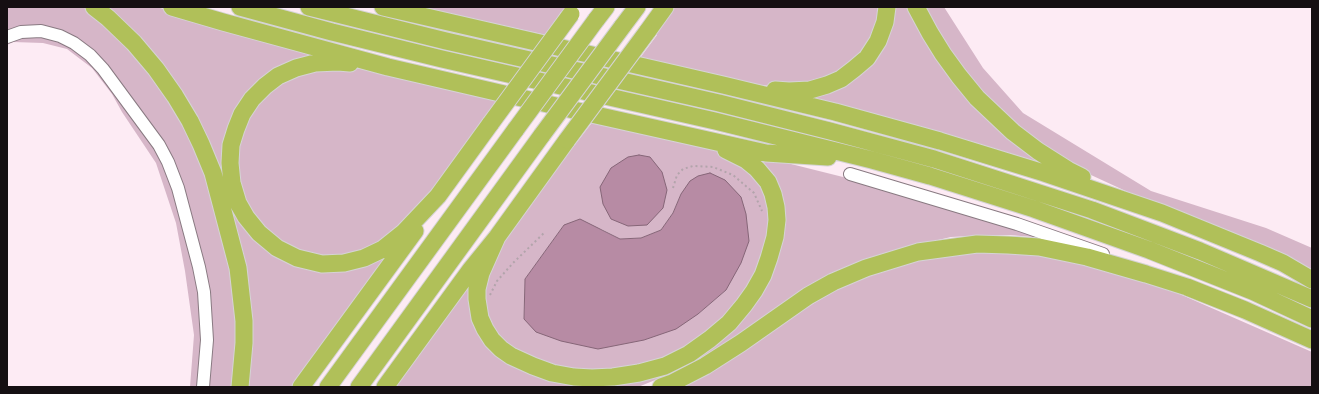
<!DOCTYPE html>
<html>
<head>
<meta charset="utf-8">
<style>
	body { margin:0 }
	#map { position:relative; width:1319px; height:394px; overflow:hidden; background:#fdebf4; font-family:Lato,sans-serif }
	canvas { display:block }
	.frame { position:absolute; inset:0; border:8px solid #150f12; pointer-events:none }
</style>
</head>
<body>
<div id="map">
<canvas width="1319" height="394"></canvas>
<div class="frame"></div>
</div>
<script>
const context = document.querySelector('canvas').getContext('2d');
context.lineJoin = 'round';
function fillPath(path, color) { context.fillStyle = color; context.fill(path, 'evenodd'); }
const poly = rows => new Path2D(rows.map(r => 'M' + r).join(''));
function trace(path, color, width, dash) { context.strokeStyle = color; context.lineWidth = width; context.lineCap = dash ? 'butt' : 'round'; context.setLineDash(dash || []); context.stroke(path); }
const green = poly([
	[7,7,86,7,108,25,171,100,210,183,236,298,235,387,206,387,210,330,168,156,76,41,7,33],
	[104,7,157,7,213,24,329,54,241,106,232,198,304,264,400,244,295,387,246,387,220,175],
	[420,7,568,7,563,13,561,12,546,35],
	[673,7,884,7,875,37,847,71,789,88,761,85,640,58,657,35,654,34],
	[891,7,910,7,924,34,1047,165,1046,168,797,97,846,81],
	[923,7,944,7,983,68,1023,113,1151,191,1266,228,1312,248,1312,271,1174,209,1130,193,1091,175,1050,152,993,105,964,72],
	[41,34,71,46,100,70,167,167,202,298,201,387,190,387,194,335,185,271,176,223,156,163,122,112,112,94,92,68,67,49,43,43,13,42,7,45,7,39],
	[344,66,368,69,499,98,424,205,373,250,323,259,289,250,248,212,234,164,244,120,281,79],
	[594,120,720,150,747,165,771,201,766,255,735,308,690,347,640,368,574,372,524,357,492,333,481,296,494,252,575,142,577,142],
	[681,194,726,290,698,314,524,319,525,279,564,225,601,229,620,239,641,238,661,230,673,213],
	[747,153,855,180,1044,238,1010,235,971,236,951,237,900,249,854,264,809,286,793,296,732,340,697,361,675,372,638,387,390,387,470,274,474,306,519,366,642,378,743,314,781,215],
	[959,251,1043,252,1166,288,1312,352,1312,387,673,387,863,274]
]);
const water = poly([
	[639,155,650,157,662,172,667,190,663,208,647,225,628,226,611,219,603,204,600,187,611,168,628,157,639,155],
	[710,173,725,180,741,197,746,214,749,241,741,263,726,290,698,314,676,329,644,340,598,349,561,341,536,332,524,319,525,279,564,225,580,219,620,239,641,238,661,230,673,213,681,194,690,181,698,176,710,173]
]);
const path = poly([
	[673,188,677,175,683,169,693,166,713,167,733,175,754,193,762,211],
	[490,295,497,281,513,263,545,232]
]);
const minor = poly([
	[7,37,21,32,41,31,60,36,74,43,90,55,103,69,159,145,168,162,178,188,199,267,204,292,207,340,203,387],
	[850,174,1017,224,1103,254]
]);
const highway = poly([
	[94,7,108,18,134,43,156,69,175,96,190,121,201,144,213,173,238,268,244,321,244,343,240,387],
	[172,7,223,22,388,67,569,109,766,153,828,157],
	[240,7,332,32,442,59,715,121,872,160,930,176,1034,209,1149,250,1252,291,1312,319],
	[309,7,446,41,719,103,830,131,934,159,1092,210,1200,251,1312,299],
	[383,7,723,85,835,112,940,141,1044,173,1162,213,1260,253,1283,263,1312,280],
	[916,7,930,33,943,54,959,76,977,98,1013,132,1038,151,1068,170,1082,177],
	[596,20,606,7],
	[622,27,637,7],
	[647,32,665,7],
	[350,63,338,62,315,63,296,68,278,76,265,86,252,99,242,114,236,129,231,145,230,163,232,183,238,203,246,217,259,233,277,248,297,258,322,264,344,263,364,258,383,249,403,233,438,196,491,123],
	[775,90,789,91,810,90,827,85,841,79,854,69,867,58,878,41,885,22,887,7],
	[497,237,481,273,477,289,477,299,480,318,485,329,492,340,501,349,511,356,533,366,552,373,574,377,592,378,613,377,639,373,665,366,689,354,710,339,729,323,744,305,754,291,763,275,769,258,775,237,777,220,776,207,773,194,768,182,757,169,746,160,726,150],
	[301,387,415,231],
	[328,387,516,129],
	[359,387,542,135],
	[385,387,471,269,497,237,567,140],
	[661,387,672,383,705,366,741,343,808,296,833,282,866,268,918,252,977,244,1008,245,1039,247,1087,257,1146,274,1187,287,1245,310,1312,340]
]);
const highwayBridge = poly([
	[491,123,571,14],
	[516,129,596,20],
	[542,135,622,27],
	[567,140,647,32]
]);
fillPath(green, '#d6b6c8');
fillPath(water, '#b78ba4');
trace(water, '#866678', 1);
trace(minor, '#897a82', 14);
trace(highway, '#d5d4d4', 19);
trace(path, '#b2a4ab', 2, [2, 3]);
trace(minor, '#fff', 12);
trace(highway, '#b0c059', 17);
trace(highwayBridge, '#d5d4d4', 19, []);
trace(highwayBridge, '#b0c059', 17);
</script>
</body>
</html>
